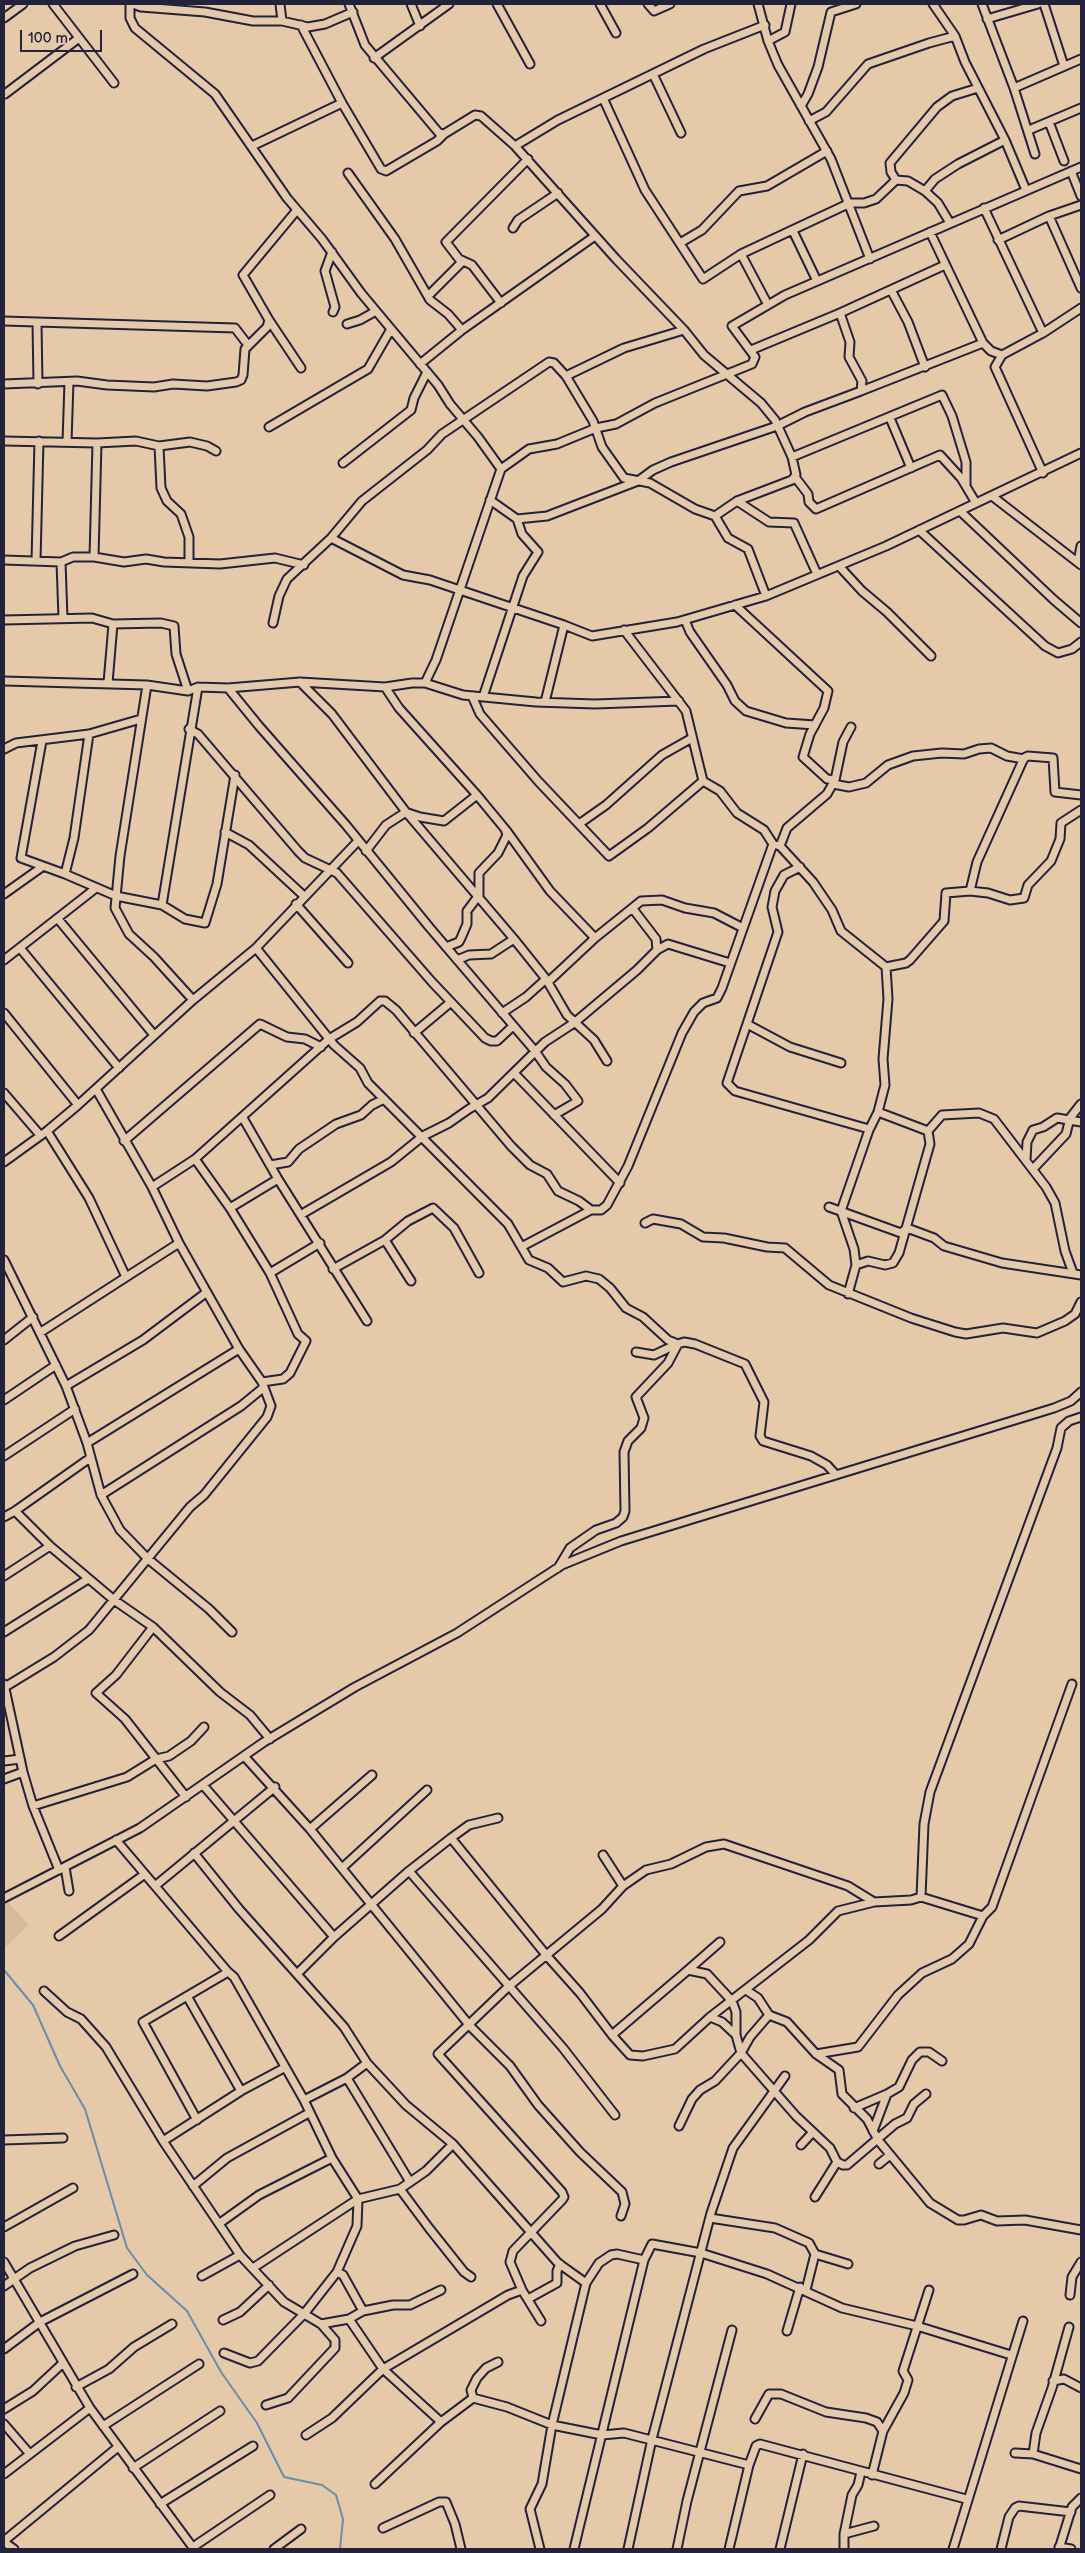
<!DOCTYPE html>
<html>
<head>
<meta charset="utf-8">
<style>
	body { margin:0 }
	#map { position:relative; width:1085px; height:2553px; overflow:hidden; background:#e6c9a8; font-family:"Balsamiq Sans",sans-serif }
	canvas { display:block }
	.frame { position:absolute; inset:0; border:5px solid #22223b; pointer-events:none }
	.scale { position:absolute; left:20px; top:30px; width:82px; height:22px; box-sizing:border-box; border:2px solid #22223b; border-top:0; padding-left:6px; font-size:15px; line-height:18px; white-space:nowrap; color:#22223b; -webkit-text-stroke:4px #e4caab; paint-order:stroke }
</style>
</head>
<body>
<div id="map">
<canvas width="1085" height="2553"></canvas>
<div class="frame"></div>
<div class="scale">100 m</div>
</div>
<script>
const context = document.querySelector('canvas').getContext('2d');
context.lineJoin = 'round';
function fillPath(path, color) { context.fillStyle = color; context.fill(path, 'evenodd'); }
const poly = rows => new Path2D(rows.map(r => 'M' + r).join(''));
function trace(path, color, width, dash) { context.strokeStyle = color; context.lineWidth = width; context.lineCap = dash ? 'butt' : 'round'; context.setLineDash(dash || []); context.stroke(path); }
const built = poly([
	[7,1901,29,1925,5,1947,4,1902]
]);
const stream = poly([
	[4,1970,33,2005,60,2066,85,2109,127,2248,147,2275,187,2311,221,2372,257,2423,284,2477,322,2485,336,2495,343,2519,340,2549]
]);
const street = poly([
	[53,4,114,83],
	[130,4,130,18,135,28,215,94,287,198,322,239,361,293,438,385,450,404,478,437,501,469],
	[133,4,141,7,205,12,253,21,282,21,308,27,325,24,353,12],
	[280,4,282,21],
	[349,4,365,45,439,133,444,134,475,115,481,116,515,146,558,120,704,49,765,25],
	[411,4,420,26],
	[497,4,530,64],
	[600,4,616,33],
	[648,4,654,11,670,4],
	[758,4,768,41,778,65,831,159,870,259],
	[933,4,955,36,965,62,1005,140,1026,190],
	[982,4,1014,88,1035,154],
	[1044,4,1064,66],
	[4,18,23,4],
	[987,19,1038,4],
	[768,41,785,32,791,4],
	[374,58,449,4],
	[653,74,681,133],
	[1014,88,1081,59],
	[5,94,79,38],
	[603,98,645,190,703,279,741,254,850,203,864,203,876,199,896,180,891,172,890,163,937,107,952,96,978,88],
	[342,103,381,169,386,171,437,141,444,134],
	[801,106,808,94,818,67,831,12,856,4],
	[809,121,826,112,868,64,929,43,955,36],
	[1049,122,1064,161],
	[1029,130,1081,108],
	[252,146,342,103,301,25],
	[1071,171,1081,196],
	[348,173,395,239,430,300,448,314,462,330,420,364],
	[896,180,908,181,925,191,938,203,950,223],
	[925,191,935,179,958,164,1005,140],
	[984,208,1043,333,1081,308],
	[297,210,243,275,269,320,301,368],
	[1049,216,1081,288],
	[513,228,518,220,558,193],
	[793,231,817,281],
	[930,232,983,343,991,351,1002,355,1043,333],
	[998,240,1049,216,1081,205],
	[680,243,702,230,739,191,767,186,827,151],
	[332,252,325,271,335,307,333,312],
	[741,254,768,305],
	[891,290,908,322,925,367],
	[428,296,463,261],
	[501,303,472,265,459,259,446,242,528,159],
	[840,313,945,265],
	[4,321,235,328,248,345],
	[37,323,38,384],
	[347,324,360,320,376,311],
	[462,330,595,236],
	[1002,355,995,367,1043,473],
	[566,376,624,348,684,330],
	[4,384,77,381,107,385,154,387,173,384,207,386,236,382,241,380,243,375,245,349,267,327,269,320],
	[861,391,983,343],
	[890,418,911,468],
	[269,427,368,369,391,329],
	[4,441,97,443,136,441,159,446,190,442,207,446,216,451],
	[67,442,69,382],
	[159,446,161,488,167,501,181,514,189,537,189,563],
	[792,457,942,395,952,416,966,462,966,486],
	[343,463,411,410,414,398,427,372],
	[795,477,808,494,809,502,816,509,940,455,961,478,976,503],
	[992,496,1081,565],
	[490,500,517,519,547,516,638,481,653,470,671,462,777,426,805,412,861,391,862,381,849,357,850,342,840,313,751,350],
	[737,501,769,522,794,523,817,574],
	[960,511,1054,600,1081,623],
	[715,516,728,538,748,549,766,596],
	[919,530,1045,646,1058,653,1072,649,1081,642],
	[331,538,403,575,430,580,564,625],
	[94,557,97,443],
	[4,560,61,562,73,557,94,557,124,562,146,559,164,562,220,564,275,558,304,565],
	[36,561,39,441],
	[61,562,63,618],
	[1078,562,1081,546],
	[839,566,862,591,887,612,931,656],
	[735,605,828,691,824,708,810,734,803,757,827,779,835,780],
	[4,620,92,618,113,624,161,623,174,626,176,654,188,691],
	[685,620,690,632,727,685,735,701,746,711,786,723,815,725],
	[273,623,279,596,287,579,331,538,362,501,427,450,442,434,549,362,554,363,566,376,593,421,602,447,624,478,650,483,695,509,715,516,737,501,792,480,796,475,792,457,775,420,761,403,704,355,684,330,616,259,515,146],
	[624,630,686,711,703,781,720,791,737,813,764,830,773,844],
	[4,681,147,685,188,691,198,687,228,688,300,682,385,687,412,683,425,683,463,695,536,702,595,704,679,701],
	[300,682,332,714,406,812,514,939,546,979,567,1015,594,1040,607,1061],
	[108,683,113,624],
	[425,683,436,660,501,469,529,449,557,444,596,428,616,424,655,403,752,364,755,357,732,326,785,295,1081,167],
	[147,685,120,856,115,908,129,934,154,957,193,1000],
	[385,687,399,708,477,795,505,829,507,835,498,853,479,873,479,895,467,911,467,924,461,938,459,942,446,947],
	[228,688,259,726,346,825,430,928,535,1051,546,1067,565,1084,578,1101,554,1115],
	[472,696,480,714,538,781,609,856,648,828,703,781],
	[483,697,523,576,538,552,522,534,517,519],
	[545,702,564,625,592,636,677,622,766,596,886,546,1081,453],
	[189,729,198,734,298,851,305,858,337,873,432,982,485,1038,491,1041,497,1041,513,1026],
	[42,741,21,858,65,874,116,896,162,905,185,919,205,923,217,884,235,775],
	[4,749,16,743,89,734,141,719],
	[833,784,849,787,866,783,888,765,913,756,942,753,964,754,979,749,991,748,1007,756,1024,759],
	[408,813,420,817,444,821,477,795],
	[579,824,606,805,662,755,692,738],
	[506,830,550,891,595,938,548,982],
	[225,832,249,845,304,896],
	[780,846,787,828,827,794,835,780,843,742,851,727],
	[366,851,386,825,406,812],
	[800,867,784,875,775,891,772,907,778,932,727,1083,735,1091,869,1129],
	[65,874,74,838,89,734],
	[970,891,988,893,1010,900,1024,898,1028,885,1051,861,1060,839,1061,823,1081,810],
	[4,894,42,867],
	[296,904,348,963],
	[162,905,198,687],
	[633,909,656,939,657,950],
	[58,919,154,1035],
	[595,938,641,901,662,900,685,908,714,913,743,928],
	[20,948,119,1068],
	[256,948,334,1045,360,1068,368,1083,508,1224,529,1260,548,1268,563,1282,586,1276,599,1279,610,1288,626,1308,643,1317,668,1340,678,1344,684,1342,695,1344,745,1364,764,1402,760,1436,763,1441,811,1456,827,1465,836,1475],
	[4,960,96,888],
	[457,960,469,955,491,954,514,939],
	[4,1013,78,1105],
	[502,1013,526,997,546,979],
	[747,1024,790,1047,841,1063],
	[414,1033,451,1002],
	[514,1073,620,1183],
	[4,1093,40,1135],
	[878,1112,928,1131,942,1115,979,1113,994,1119,1046,1187,1055,1203,1065,1251,1073,1273],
	[243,1118,278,1179,367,1321],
	[47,1131,89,1198,126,1277],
	[124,1141,260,1024,287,1037,305,1039,321,1047],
	[195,1159,230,1208,270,1273,298,1334,306,1341,290,1373,283,1379,262,1382],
	[1026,1160,1027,1142,1033,1130,1043,1127,1057,1118,1081,1122],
	[4,1162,47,1131,78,1105,193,1000,256,948,358,841],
	[270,1165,288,1162,299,1149,336,1124,361,1115,372,1105,384,1099],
	[1033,1169,1066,1134,1070,1118,1081,1104],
	[152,1187,195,1159,329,1039,357,1022,380,1001,385,1001,396,1010,511,1146,530,1165,547,1174,558,1191,579,1201,591,1210],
	[829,1207,901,1233,907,1228,934,1238,944,1246,1002,1263,1081,1275],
	[230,1208,278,1179],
	[302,1214,391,1162,423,1136,449,1123,469,1109,488,1098,545,1042,574,1023,637,970,657,950,668,944,730,963],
	[645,1223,653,1219,681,1224,703,1237,724,1238,767,1247,785,1248,829,1285,911,1318,955,1332,966,1334,1003,1328,1037,1333,1065,1321,1075,1314,1081,1302],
	[385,1240,411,1281],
	[523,1246,591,1210,601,1210,607,1205,628,1166,682,1033,694,1012,703,1003,717,998,722,988,773,844,780,846,813,882,832,910,841,931,886,967,906,963,910,960,944,921,946,893,970,891,977,862,1024,758,1028,756,1053,758,1055,792,1081,795],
	[4,1260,66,1386,87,1443,101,1495,120,1530,148,1559,209,1609,232,1632],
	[856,1265,868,1261,885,1265,893,1263,899,1253,930,1144,928,1131],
	[333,1269,385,1240,408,1221,433,1208,454,1228,479,1273],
	[270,1273,320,1243],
	[848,1294,856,1265,854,1249,841,1211,869,1130,878,1112,885,1085,883,1059,888,999,886,967],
	[41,1332,179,1243],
	[4,1340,33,1317],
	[636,1352,654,1355,677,1344],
	[66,1386,143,1340,207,1292],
	[4,1400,56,1365],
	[87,1443,239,1349],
	[4,1456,75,1409],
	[101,1495,241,1406,263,1388],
	[15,1511,50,1546,114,1600,153,1627,220,1692,250,1715,270,1739],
	[4,1517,15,1511,90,1458],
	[558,1568,570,1548,596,1530,616,1523,623,1517,625,1511,624,1452,628,1441,641,1428,644,1418,636,1397,668,1363,678,1344],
	[4,1576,50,1546],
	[153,1627,116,1675,96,1693,125,1719,186,1797],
	[4,1632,88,1579],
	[4,1684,23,1772,33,1806,59,1870],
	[5,1687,54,1657,89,1630,190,1507,204,1495,267,1417,271,1406,262,1382,239,1349,179,1243,152,1187,96,1089],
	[244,1756,310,1829,470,2026,510,2066,538,2105,580,2152,622,2192,625,2204,621,2216],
	[4,1761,20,1759],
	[4,1779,23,1772],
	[203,1785,334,1937],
	[33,1806,127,1777,156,1759,169,1756,191,1741,204,1727],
	[310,1829,372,1775],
	[451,1838,547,1956,580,1993,612,2035,630,2055,643,2056,675,2049,710,2017,809,1940,838,1911,874,1902,911,1900,921,1897,924,1824,930,1792,1057,1448,1061,1428,1069,1421,1081,1417],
	[116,1840,228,1972],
	[194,1853,239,1909,344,2027,367,2063,406,2105,453,2144,558,2263,586,2283],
	[603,1855,623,1886],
	[65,1867,69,1891],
	[342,1868,427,1790],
	[409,1871,563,2048,615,2115],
	[155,1886,275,1787],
	[921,1897,983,1916],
	[4,1898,140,1828,264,1742,355,1687,457,1633,562,1565,621,1541,1054,1408,1071,1401,1081,1392],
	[59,1936,145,1874],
	[688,1970,720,1942],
	[297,1974,334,1937,409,1871,451,1838,469,1825,498,1818],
	[746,1990,758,1998,769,2015,787,2022,816,2054,839,2070,842,2094,867,2119,878,2140,930,2203,958,2220,964,2220,981,2215,997,2221,1025,2220,1081,2230],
	[44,1991,67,2012,81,2019,106,2047,163,2141,240,2255,284,2302,321,2324,349,2319,383,2369,441,2422],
	[187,1996,241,2091],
	[710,2017,722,2022,736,2035,741,2053,796,2116,830,2148,837,2162,843,2165,847,2165,895,2124,907,2118,914,2104,926,2094],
	[612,2035,688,1970,707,1974,732,2001,736,2012,736,2035],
	[816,2054,858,2047,898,1995,922,1973,952,1959,969,1944,983,1916,992,1907,1072,1684],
	[347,2078,410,2182],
	[304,2100,347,2078,367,2063],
	[854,2108,887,2094,899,2087,912,2060,920,2052,929,2052,942,2061],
	[197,2120,143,2022,228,1972,234,1977,304,2100,332,2158,358,2199,357,2226,337,2272],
	[679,2126,692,2099,700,2090,715,2081,741,2053,750,2037,769,2015],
	[873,2131,887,2094],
	[4,2140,63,2138],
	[163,2141,241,2091,284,2068],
	[801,2145,813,2132],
	[879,2164,890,2155],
	[193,2186,227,2158,309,2113],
	[400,2189,429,2228,464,2272,471,2277],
	[815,2197,837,2162],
	[710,2218,775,2228,809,2243,815,2254,806,2290],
	[220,2223,259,2195,332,2158],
	[4,2227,73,2188],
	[815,2254,848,2264],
	[4,2262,90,2408,194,2549],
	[253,2268,358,2199,400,2189,426,2171,453,2144],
	[202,2276,240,2255],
	[4,2286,30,2268,75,2246,114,2235],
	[1070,2295,1072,2277,1081,2262],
	[528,2299,557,2283,557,2271,560,2264],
	[363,2311,393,2305,410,2305,441,2290],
	[223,2320,240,2312,269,2285],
	[541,2321,522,2290,510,2262,513,2251,562,2200,564,2197,562,2192,438,2054,509,1986,602,1909,623,1886,646,1870,671,1864,706,1847,724,1844,848,1886,874,1902],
	[787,2331,800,2287],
	[4,2349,40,2322,133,2274],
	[224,2353,250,2363,258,2361,304,2314,337,2272,343,2275,363,2311,349,2319],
	[1053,2381,1064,2379,1081,2388],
	[76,2387,109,2369,134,2347,172,2324],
	[473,2398,507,2407,552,2425,602,2435,624,2433,749,2465],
	[473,2398,471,2390,477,2378,486,2368,498,2362],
	[266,2405,288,2398,335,2348,335,2340,321,2324],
	[4,2409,33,2391,63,2363],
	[755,2419,769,2394,781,2394,826,2412,866,2418,877,2422,883,2431],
	[4,2424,29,2453],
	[103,2426,199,2364],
	[306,2435,332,2418,383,2369,508,2295,522,2290],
	[1015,2453,1033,2454,1081,2469],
	[1033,2454,1036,2433,1052,2388,1069,2327],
	[133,2468,220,2411],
	[4,2474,90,2408],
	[872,2475,883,2431,904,2393,908,2380,903,2371,929,2290],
	[375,2484,441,2422,473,2398],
	[160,2504,253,2446],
	[383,2528,439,2502,446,2502,455,2524,461,2549],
	[844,2534,874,2526],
	[4,2541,118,2447],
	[4,2542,14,2549],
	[193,2547,270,2495],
	[1059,2547,1071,2549],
	[274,2549,301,2529],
	[540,2549,530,2509,542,2484,552,2425,586,2283,599,2263,611,2255,617,2254,644,2260],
	[574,2549,644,2260,652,2244,701,2253,767,2274,842,2308,917,2326,1011,2355],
	[628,2549,652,2439,711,2213,733,2148,785,2076],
	[677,2549,687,2501,732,2330],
	[729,2549,749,2465,756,2446,760,2444,966,2499],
	[780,2549,803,2454],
	[844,2549,844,2534,852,2495,858,2485,861,2472],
	[953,2549,1023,2321],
	[1001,2549,1009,2517,1015,2508,1019,2506,1071,2512],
	[1059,2549,1072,2507,1081,2498]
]);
fillPath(built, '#d7ba9c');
trace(stream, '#698dae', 2);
trace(street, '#22223b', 11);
trace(street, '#e4caab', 7);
</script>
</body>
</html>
